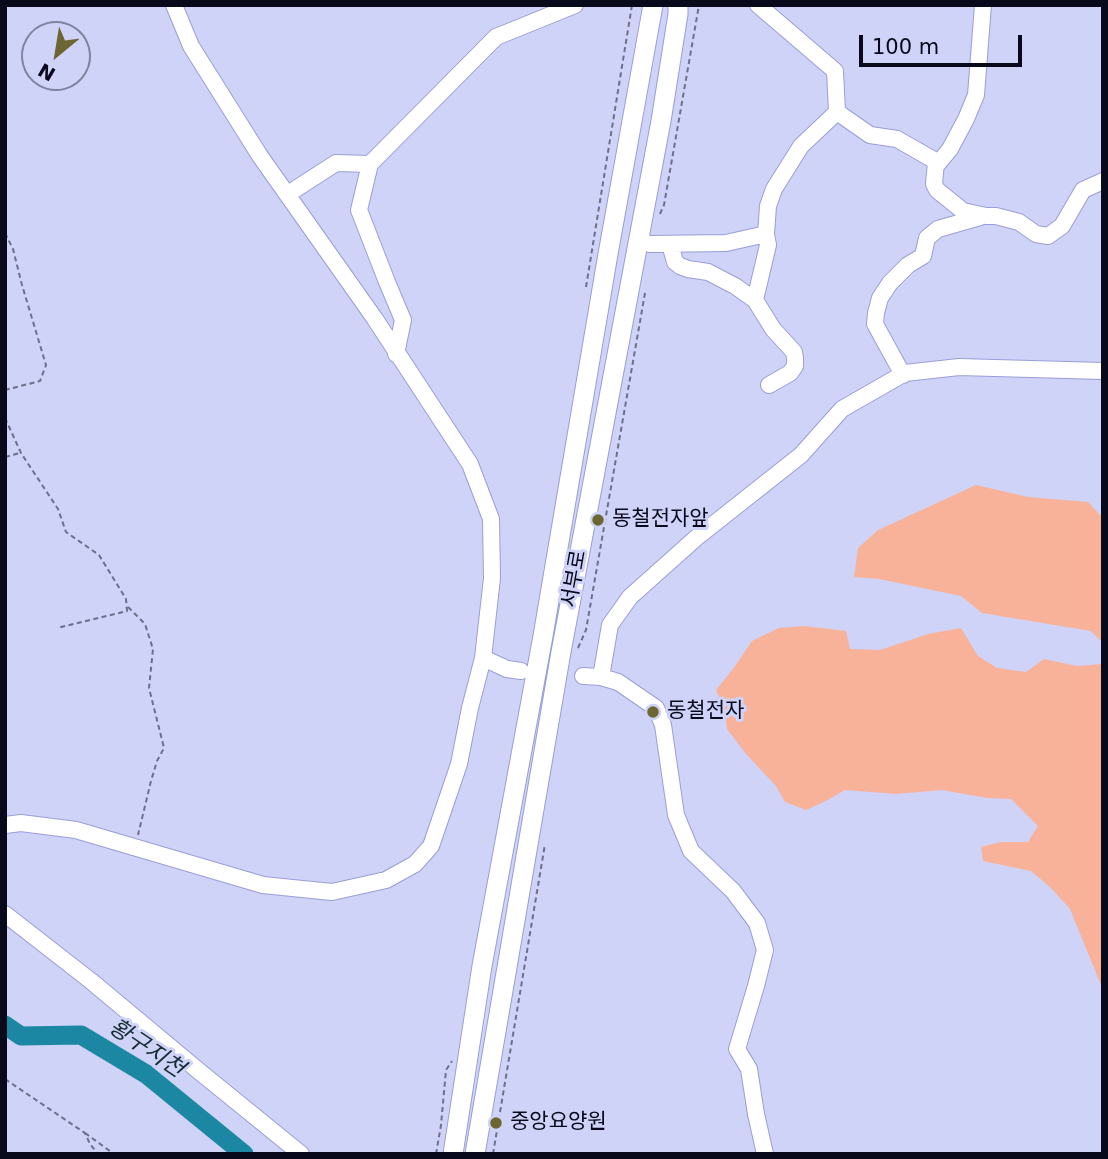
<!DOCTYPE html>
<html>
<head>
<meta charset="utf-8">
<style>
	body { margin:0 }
	#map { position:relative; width:1108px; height:1159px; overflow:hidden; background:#cfd3f7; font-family:"DejaVu Sans",sans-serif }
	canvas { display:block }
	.frame { position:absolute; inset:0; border:7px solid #09091c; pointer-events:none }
	.north { position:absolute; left:21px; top:21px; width:70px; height:70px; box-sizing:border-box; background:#cfd3f7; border:2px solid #80829f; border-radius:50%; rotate:210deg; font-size:19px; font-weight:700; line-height:28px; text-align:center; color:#09091c }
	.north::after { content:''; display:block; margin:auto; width:24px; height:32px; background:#6e6632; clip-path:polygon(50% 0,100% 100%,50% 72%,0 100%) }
	.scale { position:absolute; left:859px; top:35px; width:163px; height:32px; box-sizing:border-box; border:4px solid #09091c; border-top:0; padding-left:9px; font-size:21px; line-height:24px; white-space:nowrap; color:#09091c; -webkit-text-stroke:5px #cfd3f7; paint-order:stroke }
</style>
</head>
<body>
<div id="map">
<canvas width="1108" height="1159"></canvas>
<div class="frame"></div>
<div class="north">N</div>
<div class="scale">100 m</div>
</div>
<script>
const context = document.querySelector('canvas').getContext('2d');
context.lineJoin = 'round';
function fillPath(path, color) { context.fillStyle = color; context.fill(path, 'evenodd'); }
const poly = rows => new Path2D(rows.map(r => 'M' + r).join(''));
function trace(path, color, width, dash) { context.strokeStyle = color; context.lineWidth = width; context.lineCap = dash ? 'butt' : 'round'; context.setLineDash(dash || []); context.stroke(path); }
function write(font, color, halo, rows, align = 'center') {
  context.font = font + ' "DejaVu Sans","Noto Sans KR",sans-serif'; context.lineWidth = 6; context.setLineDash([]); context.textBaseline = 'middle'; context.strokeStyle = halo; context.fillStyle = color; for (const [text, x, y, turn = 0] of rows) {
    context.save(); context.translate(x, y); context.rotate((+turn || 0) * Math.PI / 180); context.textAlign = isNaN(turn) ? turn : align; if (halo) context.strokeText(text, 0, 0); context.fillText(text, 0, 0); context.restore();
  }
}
const green = poly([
	[976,485,1028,497,1088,502,1103,518,1103,643,1091,631,982,613,961,596,879,579,854,577,858,548,878,530],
	[805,626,846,631,850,649,880,650,928,634,961,628,978,656,997,668,1026,672,1044,659,1077,666,1103,664,1103,990,1070,909,1050,887,1031,871,983,861,981,847,1000,842,1028,842,1038,826,1011,799,987,798,942,790,896,794,845,790,826,801,806,810,785,802,776,786,746,754,727,729,725,710,716,690,733,669,752,641,779,628]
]);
const river = poly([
	[5,1025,21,1036,81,1035,146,1074,244,1154]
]);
const path = poly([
	[660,214,664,205,699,5],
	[5,233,13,249,22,285,46,365,40,381,5,390],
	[586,287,632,5],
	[5,418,21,453,58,509,66,532,99,555,126,599,127,611,57,628],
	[5,457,20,453],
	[128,607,145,624,153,649,149,688,164,748,157,761,151,781,138,835],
	[578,648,586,630,645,293],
	[5,1079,85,1133,90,1144,98,1154],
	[85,1133,114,1154],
	[436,1154,441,1125,446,1070,452,1061],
	[493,1154,545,844]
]);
const minor = poly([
	[758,5,835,71,837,112,870,135,897,139,932,159,936,162,934,184,937,190,963,211,986,216,996,216,1019,222,1036,234,1048,236,1062,226,1083,190,1103,181],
	[936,166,950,149,966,119,976,95,983,5],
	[288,194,336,163,370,164],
	[766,234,768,245,755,300,773,329,794,352,795,358,795,366,790,373,769,385],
	[638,241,650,244,726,243,766,234,768,206,774,189,801,146,837,112],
	[670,244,675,262,680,266,688,269,708,272,735,286,755,300],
	[396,354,403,320,387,282,359,210,370,164,496,37,575,5],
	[903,375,875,324,876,313,880,298,890,283,908,265,923,256,927,238,938,229,980,217],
	[483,658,507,669,521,671],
	[583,676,601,677,618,682,656,708,663,725,676,815,691,851,733,891,757,923,765,950,756,986,737,1049,749,1069,756,1114,765,1154],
	[601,677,610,625,630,597,696,538,801,455,842,409,905,373,959,367,1103,371],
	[5,825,21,823,76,830,263,885,332,892,386,880,415,864,431,846,459,764,470,708,483,658,492,578,491,519,470,464,375,319,260,156,191,46,174,5],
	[5,914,91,981,200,1072,301,1154]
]);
const major = poly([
	[453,1154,482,966,543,636,608,254,653,5],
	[475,1154,561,652,661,121,678,14,678,5]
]);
const markers = [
	[598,520,7,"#6e6632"],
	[653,712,7,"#6e6632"],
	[496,1123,7,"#6e6632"]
];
const poiNames = [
	["동철전자앞",612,520],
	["동철전자",667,712],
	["중앙요양원",510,1123]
];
const streetNames = [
	["서부로",575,579,-80]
];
const waterNames = [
	["황구지천",146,1049,34]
];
fillPath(green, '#f8b299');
trace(river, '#1b87a2', 19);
trace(minor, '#999ed7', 18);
trace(major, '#999ed7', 21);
trace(path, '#6d6f8b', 2, [5, 3.5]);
trace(minor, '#fff', 16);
trace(major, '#fff', 19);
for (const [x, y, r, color] of markers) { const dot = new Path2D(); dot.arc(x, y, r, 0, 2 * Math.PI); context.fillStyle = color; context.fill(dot); trace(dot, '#cfd3f7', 2.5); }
write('21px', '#09091c', '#cfd3f7', poiNames, 'left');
write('21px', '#09091c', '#cfd3f7', streetNames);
write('italic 23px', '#172d34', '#cfd3f7', waterNames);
</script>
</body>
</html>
